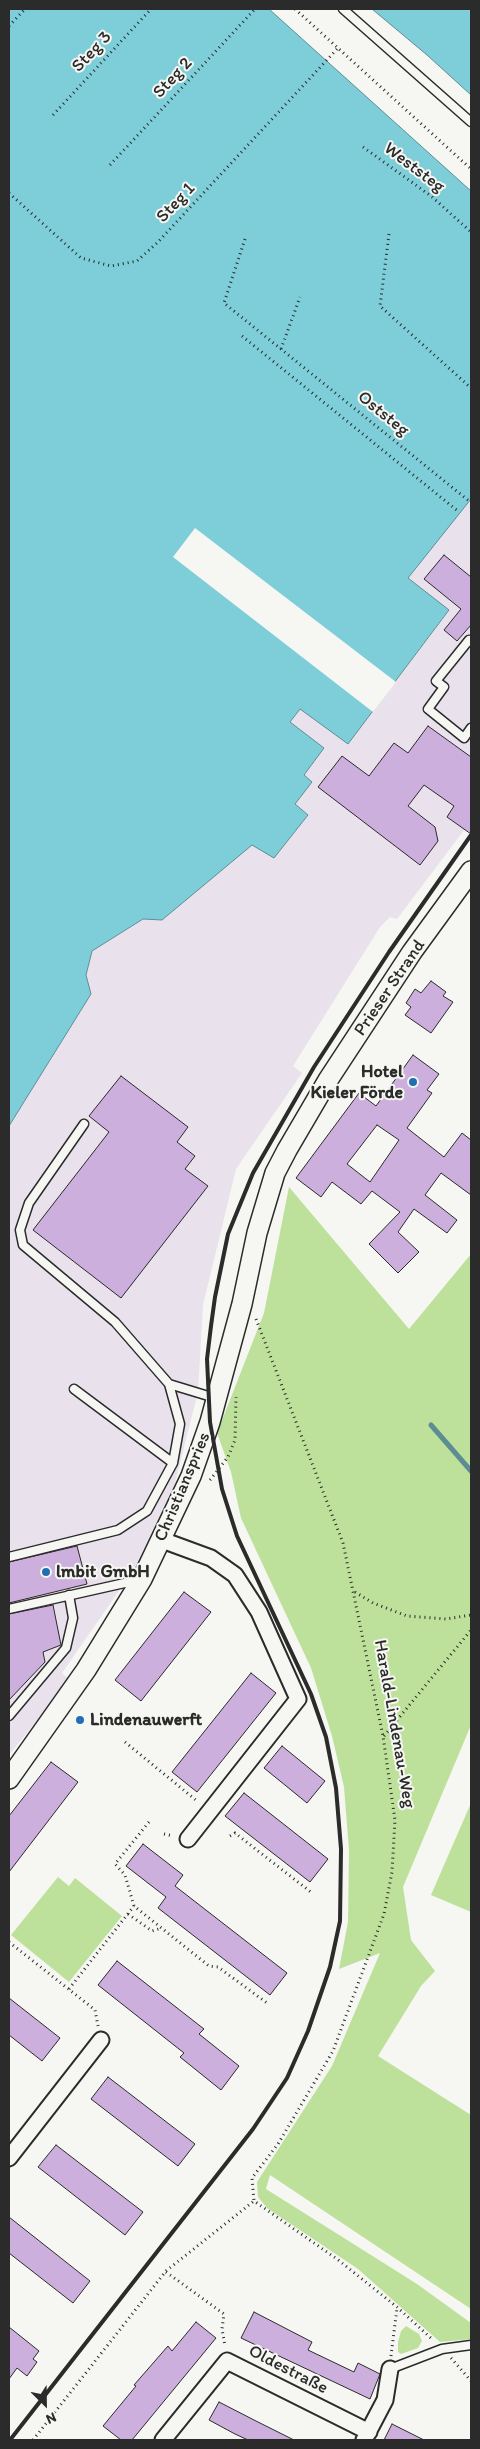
<!DOCTYPE html>
<html>
<head>
<meta charset="utf-8">
<style>
	body { margin:0 }
	#map { position:relative; width:480px; height:2449px; overflow:hidden; background:#f6f6f2; font-family:Itim,sans-serif }
	canvas { display:block }
	.frame { position:absolute; inset:0; border:10px solid #2b2b2b; pointer-events:none }
	.north { position:absolute; left:20px; top:2379px; width:50px; height:50px; -webkit-text-stroke:4px #f6f6f2; paint-order:stroke; rotate:157deg; font-size:14px; font-weight:700; line-height:20px; text-align:center; color:#2b2b2b }
	.north::after { content:''; display:block; margin:auto; width:18px; height:22px; background:#2b2b2b; clip-path:polygon(50% 0,100% 100%,50% 72%,0 100%) }
</style>
</head>
<body>
<div id="map">
<canvas width="480" height="2449"></canvas>
<div class="frame"></div>
<div class="north">N</div>
</div>
<script>
const context = document.querySelector('canvas').getContext('2d');
context.lineJoin = 'round';
function fillPath(path, color) { context.fillStyle = color; context.fill(path, 'evenodd'); }
const poly = rows => new Path2D(rows.map(r => 'M' + r).join(''));
function trace(path, color, width, dash) { context.strokeStyle = color; context.lineWidth = width; context.lineCap = dash ? 'butt' : 'round'; context.setLineDash(dash || []); context.stroke(path); }
function write(font, color, halo, rows, align = 'center') {
  context.font = font + ' Itim,sans-serif'; context.lineWidth = 4; context.setLineDash([]); context.textBaseline = 'middle'; context.strokeStyle = halo; context.fillStyle = color; for (const [text, x, y, turn = 0] of rows) {
    context.save(); context.translate(x, y); context.rotate((+turn || 0) * Math.PI / 180); context.textAlign = isNaN(turn) ? turn : align; if (halo) context.strokeText(text, 0, 0); context.fillText(text, 0, 0); context.restore();
  }
}
const built = poly([
	[471,499,471,821,397,919,390,917,380,927,293,1066,302,1073,236,1169,203,1305,198,1392,175,1483,134,1569,62,1673,70,1680,9,1755,9,1126,91,994,86,975,92,951,143,919,162,920,252,844,274,858,308,815,294,804,312,782,304,776,324,748,290,723,300,709,348,744,449,611,408,578]
]);
const green = poly([
	[289,1187,409,1329,471,1254,471,1725,403,1887,411,1940,435,1971,421,1986,378,2056,471,2115,471,2309,270,2175,266,2189,417,2284,471,2323,471,2339,440,2342,358,2269,267,2208,258,2197,257,2182,332,2066,380,1953,339,1969,348,1922,349,1850,344,1787,332,1736,311,1668,241,1518,231,1472,217,1433,264,1313],
	[471,1803,471,1912,431,1895],
	[58,1877,69,1886,75,1878,122,1916,69,1982,11,1935],
	[406,2326,419,2334,422,2341,418,2348,401,2354,398,2352,398,2342,401,2331]
]);
const water = poly([
	[9,9,269,9,471,191,471,499,408,578,449,610,348,744,300,709,290,722,324,748,304,775,312,782,295,804,308,815,274,858,252,845,162,920,143,919,92,951,86,975,91,994,9,1126,9,9],
	[372,9,471,9,471,95,427,55,372,9]
]);
const pier = poly([
	[195,528,396,682,373,712,173,557]
]);
const stream = poly([
	[431,1425,471,1471]
]);
const building = poly([
	[444,555,471,577,471,625,457,641,444,630,461,609,424,579,444,555],
	[428,726,471,757,471,834,447,817,454,806,424,785,408,806,435,827,438,841,420,865,318,787,342,756,369,776,394,743,408,753,428,726],
	[431,981,446,992,443,996,453,1002,431,1033,405,1015,411,1007,406,1003,415,989,421,993,431,981],
	[413,1055,439,1074,427,1090,432,1093,407,1128,444,1157,462,1133,471,1140,471,1195,441,1173,425,1195,457,1220,447,1233,414,1209,398,1232,419,1252,398,1273,369,1244,400,1212,372,1191,361,1204,332,1182,321,1197,296,1178,359,1093,376,1106,413,1055],
	[377,1125,399,1140,370,1182,347,1164,377,1125],
	[121,1076,188,1127,177,1142,195,1156,185,1169,208,1186,121,1298,33,1230,109,1132,89,1116,121,1076],
	[77,1546,87,1584,9,1603,9,1562,77,1546],
	[184,1592,211,1612,141,1701,115,1680,184,1592],
	[53,1605,61,1645,43,1652,45,1662,9,1700,9,1614,53,1605],
	[251,1673,276,1693,197,1792,172,1772,251,1673],
	[282,1746,325,1781,307,1803,264,1768,282,1746],
	[51,1762,78,1782,9,1872,9,1816,51,1762],
	[244,1793,328,1859,310,1882,225,1816,244,1793],
	[143,1844,183,1875,175,1886,287,1973,270,1995,158,1908,166,1897,126,1866,143,1844],
	[117,1961,204,2029,199,2034,239,2066,221,2090,180,2057,184,2053,98,1985,117,1961],
	[9,1998,60,2038,42,2061,9,2035,9,1998],
	[108,2077,195,2144,178,2166,91,2099,108,2077],
	[56,2145,143,2212,125,2235,38,2167,56,2145],
	[9,2217,90,2281,73,2303,9,2253,9,2217],
	[254,2312,312,2342,308,2350,354,2372,358,2363,380,2374,370,2399,241,2338,254,2312],
	[196,2322,216,2338,132,2440,121,2440,103,2426,136,2386,134,2385,168,2346,172,2351,196,2322],
	[9,2327,39,2351,33,2359,37,2362,27,2376,17,2368,9,2379,9,2327],
	[219,2402,256,2421,294,2440,248,2440,235,2434,209,2420,219,2402],
	[392,2424,424,2440,384,2440,392,2424]
]);
const path = poly([
	[295,9,471,169],
	[9,26,25,9],
	[53,115,151,9],
	[363,147,431,196,471,232],
	[110,165,255,9],
	[9,193,81,258,111,266,137,261,158,242,338,48],
	[389,234,380,306,471,388],
	[245,239,224,303,469,501],
	[242,336,459,512],
	[281,349,300,297],
	[256,1319,343,1543,383,1736,395,1820,392,1872,384,1914,333,2051,278,2144,252,2178,254,2201,337,2259,397,2307,433,2340],
	[210,1480,228,1457,235,1440,236,1397],
	[355,1592,373,1603,407,1616,446,1619,471,1615],
	[384,1736,471,1630],
	[125,1742,197,1801],
	[149,1822,115,1864,125,1875,134,1906,209,1966,218,1967,267,2003],
	[164,1834,173,1836],
	[230,1836,235,1833,312,1893],
	[128,1914,152,1931,162,1928],
	[9,1942,95,2010,98,2026],
	[69,1989,134,1906],
	[166,2272,224,2314,222,2329,225,2346],
	[391,2356,397,2308],
	[451,2358,471,2381],
	[33,2440,166,2271,254,2201]
]);
const service = poly([
	[343,9,471,122],
	[471,642,469,640,436,681,444,687,428,709,464,738,471,728],
	[84,1124,29,1203,20,1230,23,1245,115,1322,169,1384],
	[74,1389,173,1463],
	[9,1557,118,1530,147,1511,173,1463,180,1424,169,1384,215,1398],
	[9,1609,138,1580],
	[9,1716,66,1648,73,1618,69,1595],
	[390,2369,442,2349,471,2345]
]);
const minor = poly([
	[162,1540,211,1558,235,1575,259,1612,298,1699,188,1839],
	[9,2158,101,2040],
	[163,2440,227,2361,369,2432],
	[364,2440,385,2400,390,2369]
]);
const tertiary = poly([
	[9,1779,86,1670,142,1579,191,1476,210,1422,242,1304,257,1233,275,1173,287,1150,328,1080,412,952,471,871]
]);
const rail = poly([
	[10,2440,253,2129,287,2078,308,2031,330,1967,340,1921,341,1849,336,1788,326,1737,311,1694,237,1536,222,1489,210,1422,207,1359,211,1326,215,1297,228,1234,253,1173,314,1067,389,952,471,835]
]);
const markers = [
	[413,1082,5,"#1f6fb2"],
	[46,1572,5,"#1f6fb2"],
	[80,1720,5,"#1f6fb2"]
];
const streetNames = [
	["Steg 3",92,52,-47],
	["Steg 2",173,78,-47],
	["Weststeg",414,168,37],
	["Steg 1",176,203,-47],
	["Oststeg",383,414,39],
	["Prieser Strand",390,988,-56],
	["Christianspries",183,1487,-67],
	["Harald-Lindenau-Weg",394,1724,80],
	["Oldestraße",288,2370,27]
];
const poiNames = [
	["Hotel",403,1072,"right"],
	["Kieler Förde",403,1093,"right"],
	["lmbit GmbH",56,1572],
	["Lindenauwerft",90,1720]
];
fillPath(built, '#e9e1ec');
fillPath(green, '#bde19b');
fillPath(water, '#7eced9');
trace(water, '#5d8d93', 1);
fillPath(pier, '#f6f6f2');
trace(stream, '#5d8d93', 5);
fillPath(building, '#ccafdd');
trace(building, '#2b2b2b', 1);
trace(service, '#2b2b2b', 11);
trace(minor, '#2b2b2b', 19);
trace(tertiary, '#2b2b2b', 22);
trace(path, '#2b2b2b', 3, [1, 4]);
trace(service, '#f6f6f2', 8);
trace(minor, '#f6f6f2', 15);
trace(tertiary, '#f6f6f2', 19);
trace(rail, '#2b2b2b', 4);
for (const [x, y, r, color] of markers) { const dot = new Path2D(); dot.arc(x, y, r, 0, 2 * Math.PI); context.fillStyle = color; context.fill(dot); trace(dot, '#f6f6f2', 2); }
write('18px', '#2b2b2b', '#f6f6f2', streetNames);
write('bold 18px', '#2b2b2b', '#f6f6f2', poiNames, 'left');
</script>
</body>
</html>
